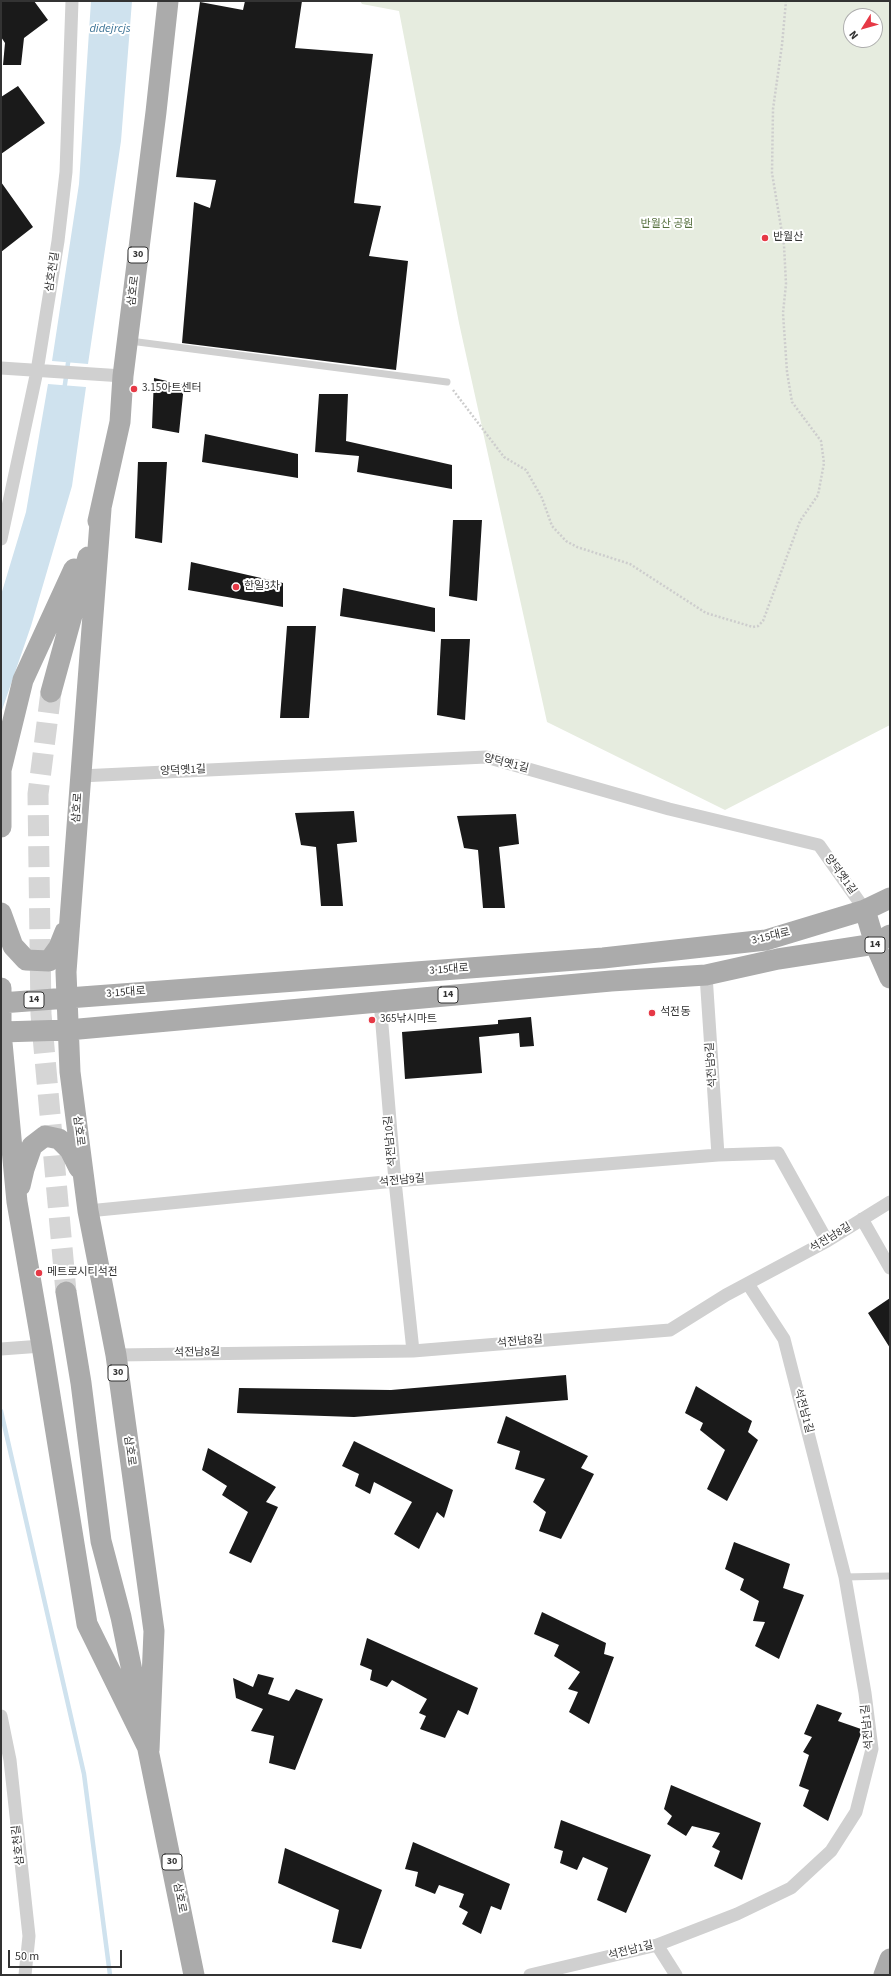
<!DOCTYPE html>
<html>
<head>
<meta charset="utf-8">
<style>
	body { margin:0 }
	#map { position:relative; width:891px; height:1976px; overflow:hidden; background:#fff; font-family:"Source Sans 3",sans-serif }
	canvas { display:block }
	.frame { position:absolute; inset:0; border:2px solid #333; pointer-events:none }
	.north { position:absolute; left:843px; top:8px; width:40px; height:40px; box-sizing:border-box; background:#fff; border:1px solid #adadad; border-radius:50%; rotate:233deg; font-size:11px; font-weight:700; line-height:16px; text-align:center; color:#333 }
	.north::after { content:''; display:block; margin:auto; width:14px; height:18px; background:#e63946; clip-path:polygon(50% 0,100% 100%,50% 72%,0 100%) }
	.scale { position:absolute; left:8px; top:1950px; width:114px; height:18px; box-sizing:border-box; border:2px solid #333; border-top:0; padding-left:5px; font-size:12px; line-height:14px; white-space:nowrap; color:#333; -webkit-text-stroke:3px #fff; paint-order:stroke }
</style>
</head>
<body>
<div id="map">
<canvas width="891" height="1976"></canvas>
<div class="frame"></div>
<div class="north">N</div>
<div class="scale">50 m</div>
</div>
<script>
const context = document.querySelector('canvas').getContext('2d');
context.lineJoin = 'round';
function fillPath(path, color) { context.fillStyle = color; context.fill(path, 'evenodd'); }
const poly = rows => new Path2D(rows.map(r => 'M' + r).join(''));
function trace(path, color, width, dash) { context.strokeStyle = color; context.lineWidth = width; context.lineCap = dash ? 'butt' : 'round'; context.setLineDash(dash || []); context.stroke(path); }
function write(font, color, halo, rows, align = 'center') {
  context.font = font + ' "Source Sans 3","Noto Sans KR",sans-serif'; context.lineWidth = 4; context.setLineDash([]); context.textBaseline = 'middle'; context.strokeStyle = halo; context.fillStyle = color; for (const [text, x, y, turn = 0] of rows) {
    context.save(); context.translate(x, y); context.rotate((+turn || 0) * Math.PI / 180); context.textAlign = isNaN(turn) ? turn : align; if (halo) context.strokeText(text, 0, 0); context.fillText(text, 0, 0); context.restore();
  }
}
const green = poly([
	[360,1,890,1,890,725,725,810,547,722,459,323,399,11,362,4],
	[851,16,875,16,875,40,851,40]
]);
const water = poly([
	[91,1,132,1,121,141,88,364,52,361,79,184],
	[48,384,86,387,72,486,31,626,1,713,1,595,26,512]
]);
const stream = poly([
	[64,391,69,356],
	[1,1411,84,1774,110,1975]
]);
const building = poly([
	[1,1,34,1,48,20,24,38,21,65,3,65,5,43,1,37],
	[245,1,302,1,295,48,373,54,354,203,381,206,369,256,408,261,396,370,182,343,194,202,210,208,216,180,176,177,200,2,243,10],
	[18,86,45,123,1,154,1,97],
	[1,182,33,227,1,252],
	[154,378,184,385,179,433,152,428],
	[319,394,348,394,346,441,452,465,452,489,357,472,359,456,315,452],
	[205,434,298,454,298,478,202,462],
	[138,462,167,462,162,543,135,538],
	[453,520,482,520,477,601,449,596],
	[191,562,283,583,283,607,188,590],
	[343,588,435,608,435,632,340,616],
	[287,626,316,626,309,718,280,718],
	[441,639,470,639,465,720,437,715],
	[354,811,357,842,337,844,343,906,321,906,316,847,301,845,295,813],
	[516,814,519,844,499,847,505,908,483,908,478,850,464,848,457,816],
	[531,1017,534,1046,520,1047,519,1033,479,1037,482,1073,405,1079,402,1032,498,1024,498,1020],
	[890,1298,890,1348,868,1313],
	[566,1375,568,1400,354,1417,237,1413,239,1388,391,1390],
	[696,1386,752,1421,748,1432,758,1440,727,1501,707,1489,725,1450,700,1430,703,1423,685,1413],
	[506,1416,588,1456,581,1468,594,1474,561,1539,539,1531,546,1512,533,1502,545,1479,515,1469,520,1451,497,1443],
	[354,1441,453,1490,444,1518,437,1512,419,1549,394,1534,412,1502,374,1482,370,1494,355,1486,359,1474,342,1466],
	[208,1448,276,1487,266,1502,278,1507,251,1563,229,1553,248,1512,222,1495,227,1486,202,1470],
	[734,1542,790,1564,783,1588,804,1595,779,1659,755,1646,765,1622,753,1621,759,1601,740,1590,744,1579,725,1569],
	[542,1612,606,1643,604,1654,614,1657,589,1724,569,1712,578,1692,568,1689,580,1672,554,1656,559,1645,534,1634],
	[367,1638,478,1688,468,1715,458,1710,445,1738,420,1729,426,1716,419,1713,427,1699,392,1680,387,1687,370,1680,372,1670,360,1665],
	[258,1674,274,1678,268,1694,289,1701,296,1689,323,1699,295,1770,269,1763,274,1736,251,1731,263,1709,236,1698,233,1678,253,1687],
	[817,1704,842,1713,838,1721,861,1729,862,1731,828,1821,803,1806,809,1790,799,1786,809,1755,803,1752,812,1737,804,1734],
	[671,1785,761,1823,742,1880,714,1866,720,1851,712,1847,720,1833,692,1826,686,1836,667,1824,672,1816,664,1809],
	[561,1820,651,1855,626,1913,597,1900,608,1868,583,1857,577,1870,560,1863,563,1851,554,1848],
	[413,1842,510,1884,501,1910,491,1906,481,1934,462,1924,468,1912,459,1907,464,1894,439,1885,435,1894,415,1886,418,1872,405,1869],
	[285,1848,382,1890,361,1949,332,1942,339,1910,278,1883]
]);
const primaryTunnel = poly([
	[51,692,38,794,41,1014,66,1292]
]);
const path = poly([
	[453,390,504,457,526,470,542,498,552,526,566,541,577,547,630,564,706,613,753,627,758,626,763,621,800,521,818,495,824,463,821,441,792,402,787,372,783,313,786,284,784,245,772,173,773,109,782,45,786,1]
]);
const lane = poly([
	[130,341,447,382],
	[845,1577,890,1576]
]);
const street = poly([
	[1,368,123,376],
	[1,539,37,371,58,241,66,172,72,1],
	[80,776,486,757,669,809,819,845,865,910],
	[706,975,718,1155],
	[380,1001,395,1181,413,1351],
	[88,1211,395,1181,718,1155,778,1153,827,1241],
	[862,1219,890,1268],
	[1,1349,42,1346],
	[116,1355,413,1351,670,1330,726,1295,827,1241,890,1202],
	[1,1716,10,1760,29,1936,25,1975],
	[657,1945,676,1975],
	[530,1975,657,1945,737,1914,791,1888,831,1851,856,1812,872,1749,865,1693,845,1577,784,1339,748,1284]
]);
const primary = poly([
	[101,509,66,972,70,1072,88,1211,116,1355,154,1631,149,1750],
	[98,521,120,422,123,376,156,112,168,1],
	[51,692,88,557],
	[1,827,1,770,23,680,74,569],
	[865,910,875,944,890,978],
	[1,913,13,946,26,960,49,961,59,947,65,932],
	[1,988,1,1032,17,1202,42,1346,87,1624,148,1748],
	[1,1003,603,958,766,940,865,910,890,898],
	[1,1032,68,1030,611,981,706,975,778,959,875,944,890,935],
	[20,1186,24,1169,32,1146,45,1136,59,1139,70,1150,79,1168],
	[66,1292,81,1383,101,1541,121,1617,194,1975],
	[884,1975,890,1959]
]);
const markers = [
	[765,238,4,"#e63946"],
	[134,389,4,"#e63946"],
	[236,587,4,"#e63946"],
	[652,1013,4,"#e63946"],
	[372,1020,4,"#e63946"],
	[39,1273,4,"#e63946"]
];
const shields = [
	[138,255,20],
	[875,945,20],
	[448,995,20],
	[34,1000,20],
	[118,1373,20],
	[172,1862,20]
];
const shieldNames = [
	["30",138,255],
	["14",875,945],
	["14",448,995],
	["14",34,1000],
	["30",118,1373],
	["30",172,1862]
];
const parkNames = [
	["반월산 공원",667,225]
];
const poiNames = [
	["반월산",773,238],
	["3.15아트센터",142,389],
	["한일3차",244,587],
	["석전동",660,1013],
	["365낚시마트",380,1020],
	["메트로시티석전",47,1273]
];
const streetNames = [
	["삼호천길",53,272,-81],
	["삼호로",134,291,-83],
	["양덕옛1길",506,764,14],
	["양덕옛1길",183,771,-3],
	["삼호로",78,808,-86],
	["양덕옛1길",840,875,54],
	["3·15대로",771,937,-13],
	["3·15대로",449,970,-4],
	["3·15대로",126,993,-4],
	["석전남9길",712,1065,-94],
	["삼호로",78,1131,83],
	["석전남10길",391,1141,-95],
	["석전남9길",402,1181,-5],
	["석전남8길",831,1238,-31],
	["석전남8길",520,1342,-5],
	["석전남8길",197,1353,-1],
	["석전남1길",803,1411,75],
	["삼호로",129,1451,82],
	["석전남1길",868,1727,-95],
	["삼호천길",19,1845,-96],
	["삼호로",179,1898,79],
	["석전남1길",631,1951,-14]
];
const waterNames = [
	["didejrcjs",110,29]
];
fillPath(green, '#e6ecdf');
fillPath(water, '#cfe2ee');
trace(stream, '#cfe2ee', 4.5);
fillPath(building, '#1a1a1a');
trace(primaryTunnel, '#d6d6d6', 21, [21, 10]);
trace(path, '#cdcdcd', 2.5, [2, 2]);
trace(lane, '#d0d0d0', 7);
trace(street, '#d0d0d0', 13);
trace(primary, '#ababab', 21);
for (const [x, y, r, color] of markers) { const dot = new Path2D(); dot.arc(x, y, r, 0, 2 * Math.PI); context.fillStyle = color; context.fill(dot); trace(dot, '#fff', 1.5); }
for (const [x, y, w] of shields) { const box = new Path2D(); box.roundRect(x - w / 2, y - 8, w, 16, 3); context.fillStyle = '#fff'; context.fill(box); trace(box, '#333', 1); }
write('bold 10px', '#333', null, shieldNames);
write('11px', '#56703f', '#fff', parkNames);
write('11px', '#333', '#fff', poiNames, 'left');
write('11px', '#333', '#fff', streetNames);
write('italic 12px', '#3f7597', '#fff', waterNames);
</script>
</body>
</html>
